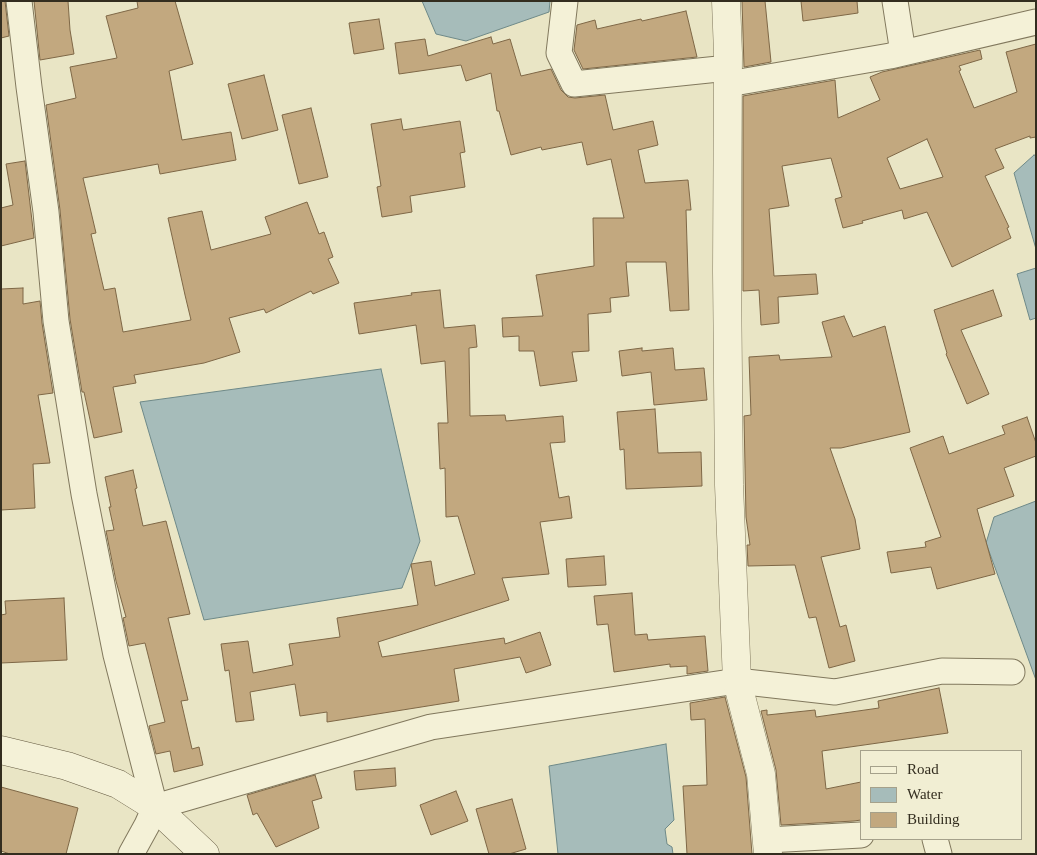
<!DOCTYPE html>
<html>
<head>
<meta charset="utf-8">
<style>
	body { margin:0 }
	#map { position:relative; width:1037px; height:855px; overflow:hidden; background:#e9e5c5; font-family:"Times New Roman",serif }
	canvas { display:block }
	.frame { position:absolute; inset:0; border:2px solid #332d1f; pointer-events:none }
	.legend { position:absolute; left:860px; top:750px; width:162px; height:90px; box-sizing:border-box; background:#f1eed3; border:1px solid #a5a18b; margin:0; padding:6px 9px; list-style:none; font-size:15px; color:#332d1f }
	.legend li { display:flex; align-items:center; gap:10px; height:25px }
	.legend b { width:25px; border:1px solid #a5a18b }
</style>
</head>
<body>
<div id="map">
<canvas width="1037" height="855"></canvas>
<div class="frame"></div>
<ul class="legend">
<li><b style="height:6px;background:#f4f1d7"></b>Road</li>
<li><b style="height:14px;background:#a6bcba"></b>Water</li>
<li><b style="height:14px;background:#c2a87f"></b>Building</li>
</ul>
</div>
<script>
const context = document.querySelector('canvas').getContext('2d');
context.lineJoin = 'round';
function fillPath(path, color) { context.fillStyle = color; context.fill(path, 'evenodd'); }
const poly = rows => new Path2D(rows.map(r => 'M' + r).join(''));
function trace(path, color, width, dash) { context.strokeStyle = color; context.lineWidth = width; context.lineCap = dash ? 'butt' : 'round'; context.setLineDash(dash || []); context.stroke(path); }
const water = poly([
	[422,1,550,1,549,12,466,41,436,34,422,1],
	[1034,155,1036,156,1036,249,1014,173,1034,155],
	[1036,268,1036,318,1030,320,1017,274,1036,268],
	[381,369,420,541,402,588,204,620,140,402,381,369],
	[1036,501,1036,680,986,543,994,517,1036,501],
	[666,744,674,820,665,829,667,844,672,847,673,854,558,854,549,766,666,744]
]);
const building = poly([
	[1,1,5,1,9,36,1,38,1,1],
	[34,1,68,1,70,30,74,54,40,60,34,1],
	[137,1,175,1,193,64,169,71,182,140,231,132,236,160,160,174,158,164,83,178,96,233,91,234,104,290,115,288,123,332,191,320,185,295,168,218,202,211,211,250,271,234,265,217,307,202,319,234,324,232,333,257,328,259,339,283,313,294,311,291,266,313,264,309,229,318,240,352,204,363,134,375,136,383,113,387,122,432,94,438,84,392,82,392,70,319,60,210,46,105,76,98,70,67,117,58,106,16,138,8,137,1],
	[742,1,765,1,771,62,744,67,742,1],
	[801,1,857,1,858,13,803,21,801,1],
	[686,11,697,57,583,69,574,50,577,25,595,20,597,29,641,19,642,21,686,11],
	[379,19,384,49,354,54,349,23,379,19],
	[491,37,493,44,510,39,521,76,551,69,561,90,568,97,575,98,605,95,613,130,653,121,658,145,638,150,645,183,688,180,691,210,686,210,689,310,670,311,666,262,626,262,629,296,610,298,611,312,588,314,589,351,572,352,577,381,540,386,534,351,519,351,519,336,503,337,502,318,543,316,536,275,594,266,593,218,624,218,611,159,587,165,582,142,542,150,541,147,511,155,499,111,497,111,491,73,466,81,461,65,399,74,395,43,425,39,428,56,491,37],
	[1036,44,1036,137,1030,138,1030,136,995,149,1004,168,985,176,1009,227,1007,228,1011,238,952,267,927,212,904,219,902,210,862,221,863,223,843,228,835,199,842,197,831,158,782,166,789,206,769,209,774,276,816,274,818,294,778,297,779,323,761,325,759,290,743,291,743,96,835,80,838,118,880,100,870,77,882,72,980,50,982,59,959,66,961,70,959,71,974,108,1017,92,1006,52,1036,44],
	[927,139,943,177,900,189,887,158,927,139],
	[264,75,278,130,242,139,228,84,264,75],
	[311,108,328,177,299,184,282,115,311,108],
	[401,119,403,130,460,121,465,152,460,153,465,187,410,196,412,212,382,217,377,187,381,186,371,124,401,119],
	[25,161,34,238,1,246,1,208,13,205,6,164,25,161],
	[23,288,23,304,40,301,42,323,53,393,38,395,50,463,33,464,35,508,1,510,1,289,23,288],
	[440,290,444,328,475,325,477,347,469,348,470,416,505,415,506,421,563,416,565,442,550,443,559,498,569,496,572,518,540,522,549,574,502,578,509,600,378,642,382,657,504,638,505,644,540,632,551,665,526,673,520,657,454,669,459,701,327,722,327,712,300,716,295,684,250,692,254,720,236,722,229,670,225,671,221,644,248,641,253,673,293,665,289,644,340,637,337,618,418,605,411,564,431,561,435,586,475,574,458,516,446,517,445,468,440,469,438,423,448,423,445,361,421,364,416,325,359,334,354,303,412,295,411,293,440,290],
	[993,290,1002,316,961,330,989,394,967,404,946,354,947,353,934,310,993,290],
	[844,316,853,337,885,326,910,432,841,448,830,448,855,519,860,549,821,557,840,627,846,625,855,661,829,668,816,617,809,618,795,565,748,566,747,545,750,545,746,517,744,416,751,415,749,357,779,355,780,360,832,357,822,322,844,316],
	[642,348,642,351,673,348,675,370,704,368,707,400,654,405,651,372,622,376,619,351,642,348],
	[655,409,658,453,701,452,702,486,626,489,624,449,620,450,617,412,655,409],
	[1027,417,1036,443,1036,456,1004,468,1014,496,977,509,995,574,937,589,931,567,891,573,887,552,926,547,925,542,941,537,910,448,943,436,949,454,1005,434,1002,426,1027,417],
	[133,470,137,488,135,489,143,526,166,521,190,614,168,618,188,700,181,701,192,749,199,747,203,765,174,772,170,751,156,754,149,726,165,722,145,643,129,646,123,618,126,617,116,581,106,531,114,530,109,507,111,507,105,477,133,470],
	[604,556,606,585,568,587,566,559,604,556],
	[632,593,635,635,647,634,648,640,705,636,708,671,687,674,687,666,670,667,670,664,614,672,608,624,597,625,594,596,632,593],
	[64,598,67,660,1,663,1,615,6,614,5,601,64,598],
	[939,688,948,733,822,751,826,789,861,782,861,820,854,821,781,825,776,770,761,711,767,710,767,715,815,710,816,717,879,708,878,701,939,688],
	[725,697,746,777,752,854,687,854,683,786,707,785,705,719,691,720,690,703,725,697],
	[395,768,396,786,356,790,354,771,395,768],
	[315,775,322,798,312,801,319,828,276,847,257,813,253,815,247,795,315,775],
	[1,787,78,808,66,854,10,854,1,851,1,787],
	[456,791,468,821,431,835,420,805,456,791],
	[512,799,526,849,509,854,489,854,476,809,512,799]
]);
const minor = poly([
	[19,1,29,87,46,212,56,321,84,494,116,655,155,807,147,825,131,854],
	[565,1,559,53,574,84,728,68],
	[895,1,903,53],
	[728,84,890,56,1036,22],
	[155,807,431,727,737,681,835,692,942,671,1012,672],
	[935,839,939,854],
	[767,840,861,835]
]);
const tertiary = poly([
	[726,1,728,53,727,271,729,485,737,681,761,774,768,854]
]);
const secondary = poly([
	[1,750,67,766,118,784,155,807,205,854]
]);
fillPath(water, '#a6bcba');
trace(water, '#6e8988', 1);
fillPath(building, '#c2a87f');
trace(building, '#7e6746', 1);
trace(minor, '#81785d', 27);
trace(tertiary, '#81785d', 29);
trace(secondary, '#635940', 29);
trace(minor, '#f4f1d7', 25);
trace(tertiary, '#f4f1d7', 28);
trace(secondary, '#f4f1d7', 28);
</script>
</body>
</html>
